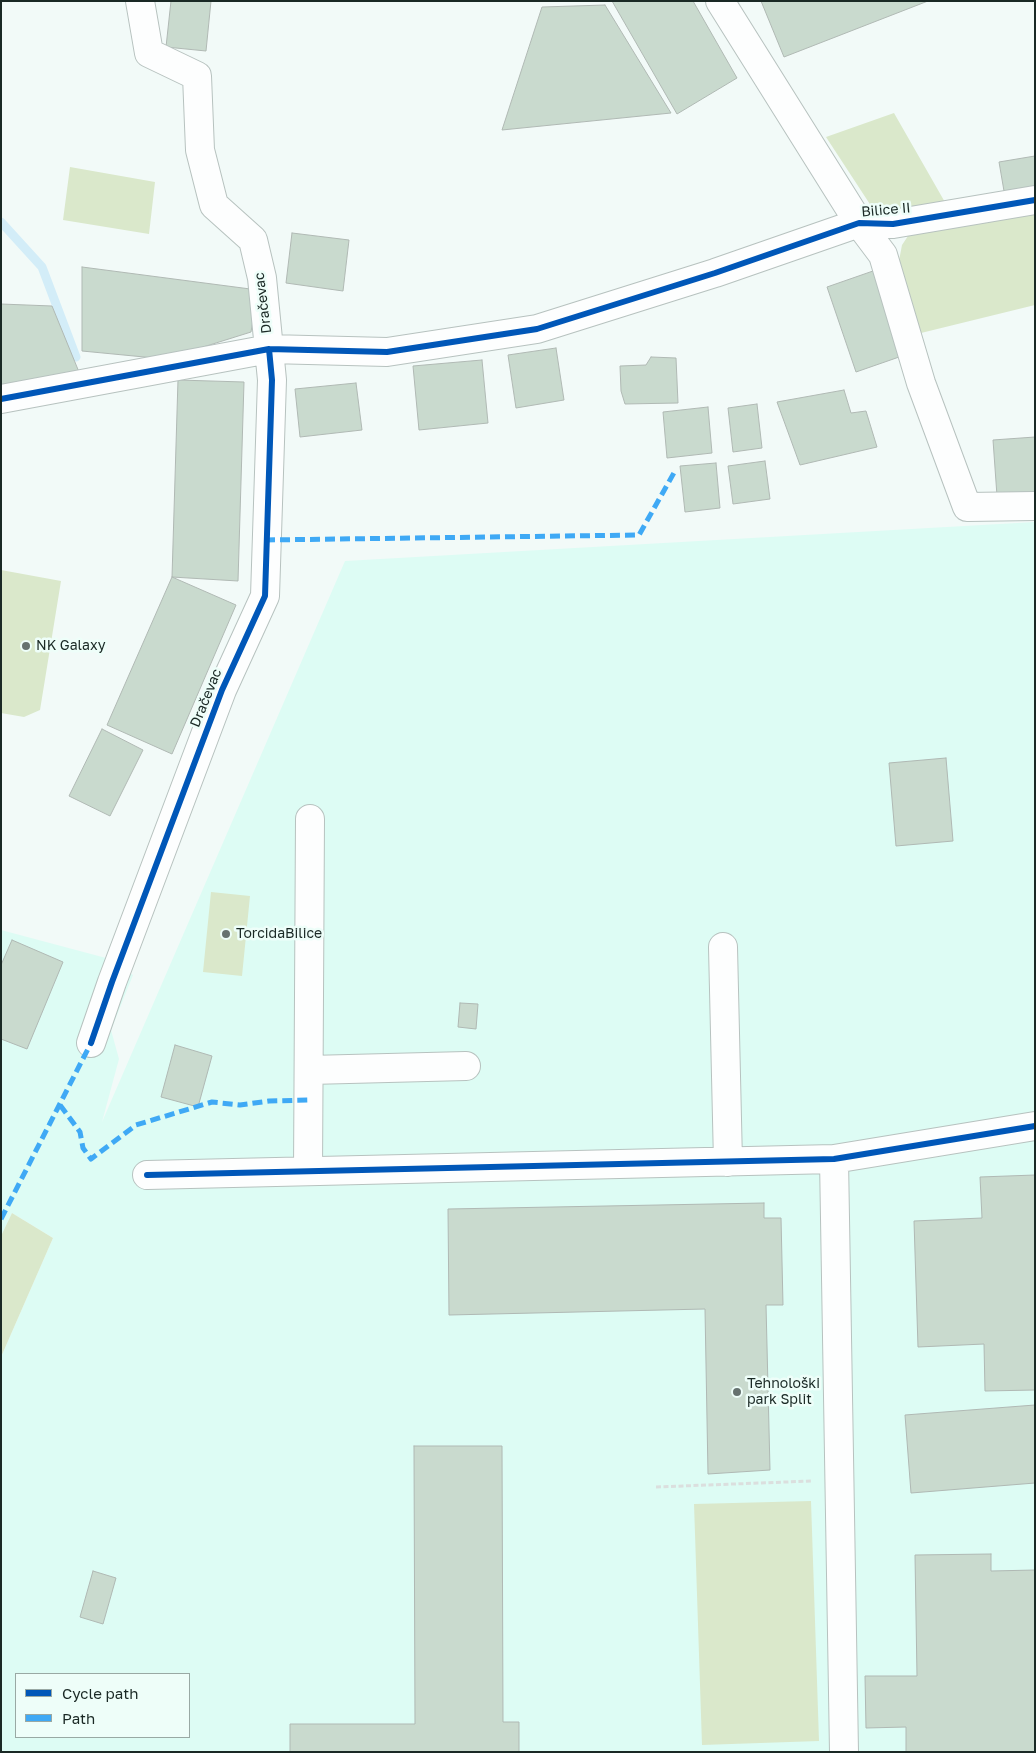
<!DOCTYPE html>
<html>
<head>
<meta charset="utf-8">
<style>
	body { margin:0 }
	#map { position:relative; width:1036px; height:1753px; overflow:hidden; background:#f2faf8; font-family:"Golos Text",sans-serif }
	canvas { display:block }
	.frame { position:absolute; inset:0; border:2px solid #1a2925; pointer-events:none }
	.legend { position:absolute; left:15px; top:1673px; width:175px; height:65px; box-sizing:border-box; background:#eefef9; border:1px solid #99a9a4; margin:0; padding:6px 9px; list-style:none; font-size:15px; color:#1a2925 }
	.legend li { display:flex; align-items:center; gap:10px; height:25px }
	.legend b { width:25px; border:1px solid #99a9a4 }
</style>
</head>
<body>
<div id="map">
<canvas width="1036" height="1753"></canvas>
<div class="frame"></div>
<ul class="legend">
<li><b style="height:6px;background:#0057b8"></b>Cycle path</li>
<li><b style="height:6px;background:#3fa9f5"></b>Path</li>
</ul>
</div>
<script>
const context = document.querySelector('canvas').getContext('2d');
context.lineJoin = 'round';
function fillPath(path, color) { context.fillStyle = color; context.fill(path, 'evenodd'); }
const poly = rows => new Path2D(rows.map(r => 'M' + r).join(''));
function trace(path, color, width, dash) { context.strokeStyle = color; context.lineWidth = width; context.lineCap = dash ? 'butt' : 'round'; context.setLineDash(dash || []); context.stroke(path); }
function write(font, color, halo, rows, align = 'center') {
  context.font = font + ' "Golos Text",sans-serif'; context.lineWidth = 5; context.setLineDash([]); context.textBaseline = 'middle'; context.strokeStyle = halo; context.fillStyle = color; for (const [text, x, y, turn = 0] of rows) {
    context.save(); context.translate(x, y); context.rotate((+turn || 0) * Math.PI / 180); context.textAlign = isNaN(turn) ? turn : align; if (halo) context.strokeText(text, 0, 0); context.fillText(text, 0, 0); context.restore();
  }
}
const built = poly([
	[1035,522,1035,1752,1,1752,1,1357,53,1238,12,1213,1,1236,1,930,106,958,133,975,111,1030,119,1059,102,1122,345,561],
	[16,1674,189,1674,189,1737,16,1737]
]);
const green = poly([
	[894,113,946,204,877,215,826,137],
	[70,167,155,182,149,234,63,220],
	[1035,211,1035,305,921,333,898,266,902,245,908,236],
	[1,570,61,581,40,710,24,717,1,713],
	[211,892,250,896,242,976,203,972],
	[12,1213,53,1238,1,1357,1,1236],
	[811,1501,819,1741,702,1745,694,1504]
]);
const stream = poly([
	[1,222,42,267,76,357]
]);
const building = poly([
	[171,1,211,1,206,51,166,47,171,1],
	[612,1,693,1,737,78,677,114,612,1],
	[761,1,928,1,784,57,761,1],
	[605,5,671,113,502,130,542,7,605,5],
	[1035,156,1035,186,1004,191,999,162,1035,156],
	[292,233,349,240,343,291,286,283,292,233],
	[82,267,258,290,251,332,165,359,82,351,82,267],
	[873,271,902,356,856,372,827,287,873,271],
	[1,304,52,306,79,372,1,386,1,304],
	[556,348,564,400,516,408,508,355,556,348],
	[651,357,676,358,678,403,625,404,621,391,620,366,646,365,651,357],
	[482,360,488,423,419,430,413,366,482,360],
	[178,380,244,382,238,581,172,577,178,380],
	[356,383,362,430,300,437,295,389,356,383],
	[844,390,851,413,866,411,877,447,800,465,777,402,844,390],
	[757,404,762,448,733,452,728,408,757,404],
	[708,407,712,453,667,458,663,412,708,407],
	[1035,437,1035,493,997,496,993,440,1035,437],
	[765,461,770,499,733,504,728,466,765,461],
	[716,463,720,508,685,512,680,466,716,463],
	[172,577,236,605,172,754,107,725,172,577],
	[102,729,143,750,110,816,69,796,102,729],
	[946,758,953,841,896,846,889,763,946,758],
	[12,940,63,962,27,1049,1,1039,1,965,12,940],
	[460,1003,478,1004,476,1029,458,1027,460,1003],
	[175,1045,212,1056,198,1107,161,1097,175,1045],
	[1035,1175,1035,1390,985,1391,984,1344,918,1347,914,1221,982,1218,980,1177,1035,1175],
	[764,1203,764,1218,781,1218,783,1305,766,1305,770,1470,708,1474,705,1309,449,1315,448,1209,764,1203],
	[1035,1405,1035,1483,911,1493,905,1415,1035,1405],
	[414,1446,502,1446,503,1722,519,1722,519,1752,290,1752,290,1724,415,1724,414,1446],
	[991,1554,991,1571,1035,1570,1035,1752,906,1752,906,1727,866,1728,865,1676,917,1676,915,1555,991,1554],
	[93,1571,116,1578,103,1624,80,1617,93,1571]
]);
const path = poly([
	[656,1487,812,1481]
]);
const minor = poly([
	[720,1,859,223,883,255,921,383,967,507,1035,506],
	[1,399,269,349,387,352,537,329,715,273,859,223,893,224,1035,200],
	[723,947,728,1162],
	[91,1043,112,982,222,690,265,596,272,380,262,278,253,240,214,205,200,150,197,76,149,53,140,1],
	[310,1070,466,1066],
	[834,1159,844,1752],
	[308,1171,310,819],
	[147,1175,834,1159,1035,1126]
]);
const quiet = poly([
	[265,540,639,535,675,471],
	[60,1105,80,1132,83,1148,91,1159,136,1125,212,1102,240,1105,269,1101,310,1100],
	[1,1219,91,1043]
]);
const cycleway = poly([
	[1,399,269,349,387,352,537,329,715,273,859,223,893,224,1035,200],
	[91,1043,112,982,222,690,265,596,272,380,269,349],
	[147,1175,834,1159,1035,1126]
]);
const markers = [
	[26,646,5,"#66726f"],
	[226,934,5,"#66726f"],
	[737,1392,5,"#66726f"]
];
const streetNames = [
	["Bilice II",886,210,-5],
	["Dračevac",263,303,-97],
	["Dračevac",206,698,-68]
];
const poiNames = [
	["NK Galaxy",36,646],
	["TorcidaBilice",236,934],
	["Tehnološki",747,1384],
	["park Split",747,1400]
];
fillPath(built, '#ddfcf4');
fillPath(green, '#dae8cb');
trace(stream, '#d3edf8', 9);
fillPath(building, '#c9dace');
trace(building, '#b0b9b4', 1);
trace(minor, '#b7c2bf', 30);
trace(path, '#dbdfde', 3, [5, 2.5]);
trace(minor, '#fdfefe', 28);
trace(quiet, '#3fa9f5', 5, [10, 5]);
trace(cycleway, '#0057b8', 6);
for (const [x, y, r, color] of markers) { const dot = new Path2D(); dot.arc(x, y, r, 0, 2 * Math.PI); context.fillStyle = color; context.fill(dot); trace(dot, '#eefef9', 2); }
write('14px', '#1a2925', '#eefef9', streetNames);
write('14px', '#1a2925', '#eefef9', poiNames, 'left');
</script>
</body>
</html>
